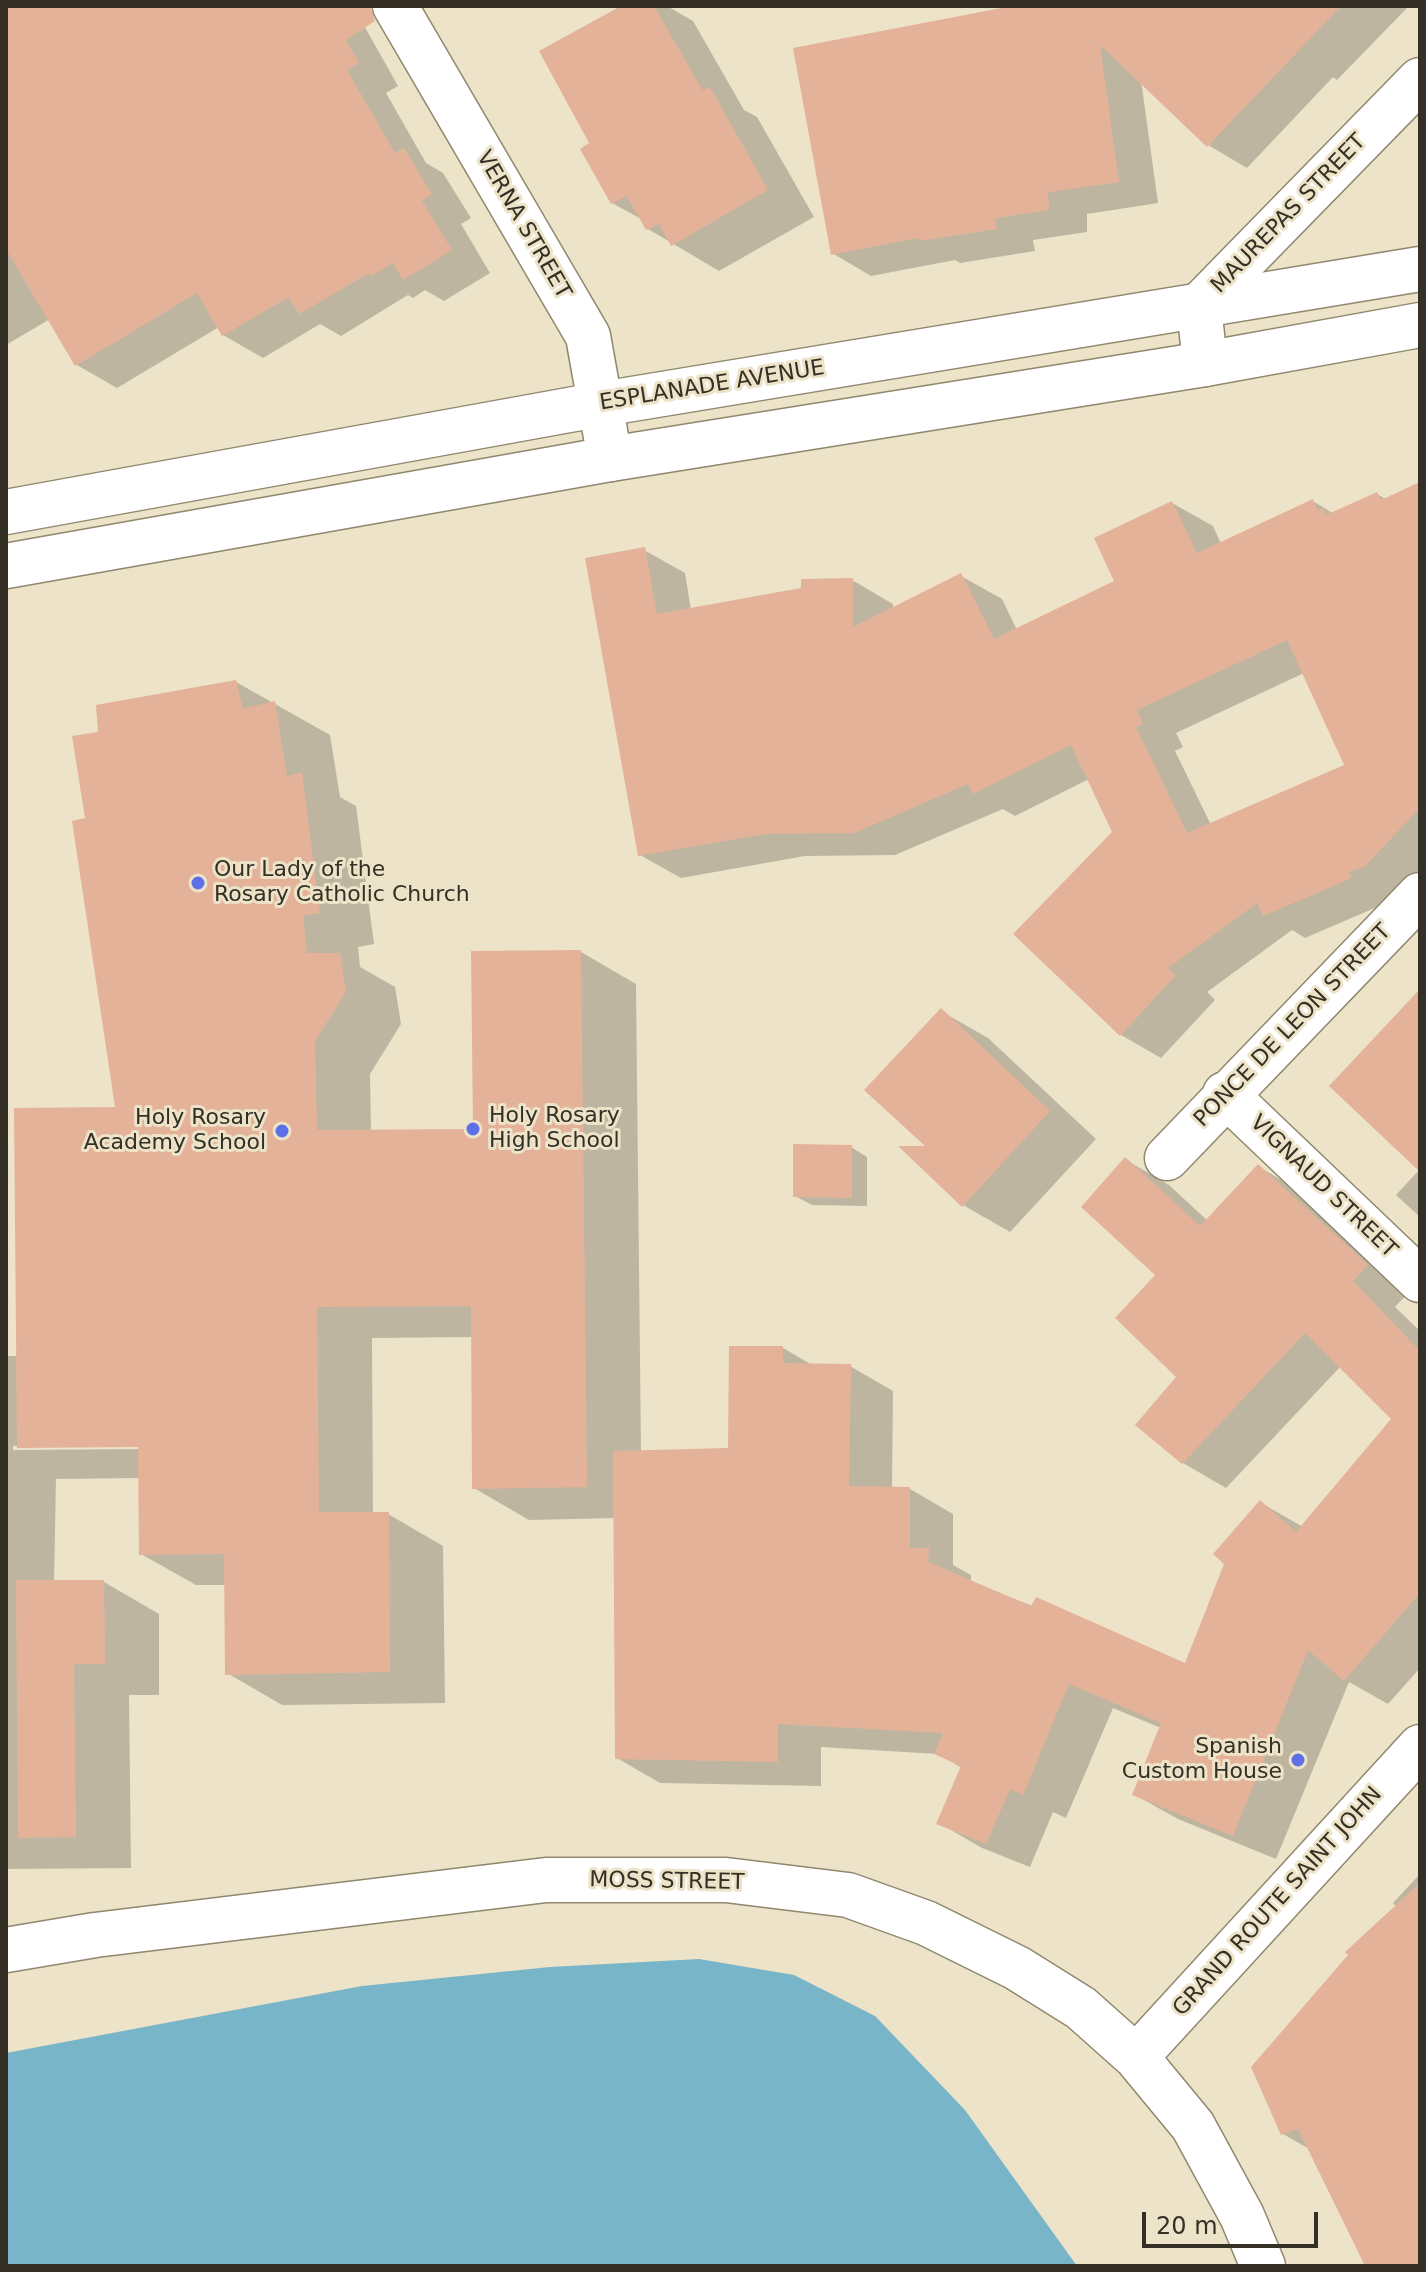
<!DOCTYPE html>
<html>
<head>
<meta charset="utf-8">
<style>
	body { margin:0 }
	#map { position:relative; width:1426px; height:2272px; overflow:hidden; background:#ede3c8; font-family:"DejaVu Sans",sans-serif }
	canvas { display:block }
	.frame { position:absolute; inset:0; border:8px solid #343025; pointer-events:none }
	.scale { position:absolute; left:1142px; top:2212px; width:176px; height:36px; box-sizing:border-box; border:4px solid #343025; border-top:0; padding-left:10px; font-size:24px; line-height:28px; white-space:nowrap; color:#343025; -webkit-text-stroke:6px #ede3c8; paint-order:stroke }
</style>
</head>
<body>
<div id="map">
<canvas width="1426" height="2272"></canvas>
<div class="frame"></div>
<div class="scale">20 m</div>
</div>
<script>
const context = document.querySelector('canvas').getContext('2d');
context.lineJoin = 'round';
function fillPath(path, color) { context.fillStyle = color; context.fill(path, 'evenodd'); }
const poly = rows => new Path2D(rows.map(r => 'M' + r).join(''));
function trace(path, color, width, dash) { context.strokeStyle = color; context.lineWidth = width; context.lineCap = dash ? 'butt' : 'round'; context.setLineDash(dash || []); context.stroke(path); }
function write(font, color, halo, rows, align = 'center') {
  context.font = font + ' "DejaVu Sans",sans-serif'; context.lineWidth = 6; context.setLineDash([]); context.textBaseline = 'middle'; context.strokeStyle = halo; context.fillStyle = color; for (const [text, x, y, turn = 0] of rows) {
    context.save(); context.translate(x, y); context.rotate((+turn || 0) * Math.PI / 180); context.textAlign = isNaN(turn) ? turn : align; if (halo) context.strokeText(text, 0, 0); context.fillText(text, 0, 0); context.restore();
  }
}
const water = poly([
	[699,1959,794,1975,875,2016,965,2110,1077,2266,6,2266,6,2053,362,1986,550,1967]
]);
const shadow = poly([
	[6,6,353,6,398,86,386,93,426,163,443,173,471,218,461,224,490,273,444,301,425,290,413,298,408,295,341,336,320,324,263,358,223,335,219,327,117,388,77,365,50,319,6,345],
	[625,6,667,6,693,21,744,110,757,117,814,217,719,271,648,229,643,220,612,203,591,144],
	[1040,6,1409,6,1337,80,1333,77,1247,168,1208,145,1141,80,1158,203,1087,214,1087,232,1033,240,1035,251,960,263,955,260,871,276,832,253],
	[1420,484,1420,873,1406,889,1388,896,1391,901,1305,938,1292,930,1207,992,1215,1000,1161,1058,1121,1035,1115,832,1089,779,1015,816,1003,809,895,855,805,856,681,878,640,855,644,550,685,573,691,610,852,580,893,604,893,610,961,576,1002,599,1017,630,1117,582,1172,503,1213,526,1221,544,1313,501,1334,514,1377,494,1387,500],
	[1304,673,1347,766,1211,825,1175,751,1183,747,1176,733],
	[236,682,330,735,340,797,356,806,374,944,358,947,360,967,395,987,401,1024,370,1074,371,1131,475,1131,581,952,636,984,641,1452,730,1449,783,1348,812,1365,850,1366,893,1391,892,1489,910,1489,953,1514,953,1565,971,1575,971,1582,1186,1666,1261,1503,1303,1527,1393,1418,1341,1366,1226,1488,1183,1463,1179,1377,1158,1275,1126,1160,1169,1185,1208,1221,1259,1167,1302,1192,1410,1291,1395,1307,1420,1331,1420,1668,1388,1704,1349,1682,1276,1859,1178,1819,1135,1795,1161,1728,1113,1708,1066,1818,1053,1812,1030,1867,982,1848,939,1823,962,1768,938,1754,821,1747,821,1786,660,1783,617,1758,616,1518,529,1520,474,1488,473,1337,372,1338,373,1514,388,1514,443,1546,445,1703,282,1705,227,1673,226,1585,196,1585,141,1554,141,1478,56,1479,54,1582,104,1582,159,1614,159,1695,129,1695,131,1868,6,1869,6,1356,18,1356,117,1109,87,819,100,733],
	[148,1445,148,1449,13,1450,13,1446],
	[1420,990,1420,1217,1396,1195,1420,1169],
	[941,1011,988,1038,1096,1139,1010,1232,963,1205,931,1149],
	[851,1147,867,1157,867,1206,812,1205,795,1196],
	[1420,1874,1420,2266,1368,2266,1311,2150,1283,2134,1397,1907,1393,1903]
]);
const building = poly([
	[6,6,370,6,375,21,346,40,359,63,347,70,395,153,404,148,432,194,422,201,452,250,403,280,393,263,371,276,369,273,299,314,289,297,222,336,197,293,75,366,6,249],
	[621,6,654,6,703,91,710,87,768,190,671,246,659,224,646,230,627,196,611,204,580,149,589,143,539,51],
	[1012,6,1341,6,1207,147,1100,45,1119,182,1048,192,1049,210,995,218,997,229,919,241,918,238,831,255,793,48],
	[1420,482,1420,808,1365,866,1349,872,1352,878,1263,916,1257,903,1168,968,1176,975,1120,1036,1013,934,1112,832,1071,745,973,794,968,784,854,833,764,834,638,856,585,558,645,547,657,614,801,588,801,579,853,578,853,627,961,573,994,639,1114,581,1094,538,1172,501,1197,553,1313,499,1318,511,1323,508,1326,515,1377,492,1381,500],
	[1287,640,1344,765,1187,833,1136,727,1143,724,1137,710],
	[236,680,243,709,275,701,287,776,302,772,320,913,303,916,307,953,340,953,346,992,315,1041,317,1130,473,1129,471,951,581,950,587,1487,472,1489,471,1306,317,1307,319,1512,389,1512,390,1672,225,1675,224,1554,139,1555,138,1447,17,1448,14,1108,115,1107,72,821,85,818,72,736,98,732,96,705],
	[1420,989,1420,1172,1329,1086],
	[941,1008,1050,1111,962,1207,898,1146,925,1146,864,1090],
	[793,1144,852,1145,852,1198,793,1197],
	[1125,1157,1200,1226,1258,1164,1368,1265,1353,1281,1420,1351,1420,1593,1344,1681,1308,1650,1233,1836,1132,1795,1161,1723,1069,1684,1023,1795,1010,1789,986,1844,936,1824,961,1766,934,1754,943,1733,778,1724,778,1762,615,1759,613,1451,728,1448,729,1346,783,1346,783,1363,851,1364,849,1486,910,1487,910,1548,929,1548,928,1562,1031,1606,1036,1597,1185,1663,1224,1564,1213,1554,1260,1500,1296,1532,1391,1419,1305,1333,1182,1464,1135,1425,1176,1377,1115,1318,1155,1275,1081,1207],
	[16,1580,104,1580,105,1664,74,1664,76,1837,18,1838],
	[1420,1883,1420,2266,1365,2266,1298,2129,1281,2135,1251,2067,1348,1955,1345,1952]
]);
const street = poly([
	[395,6,588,336,610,459],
	[1205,364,1199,306,1420,80],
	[1225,1094,1420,1280],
	[1167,1158,1420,895],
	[6,1950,95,1935,546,1880,726,1880,848,1895,926,1923,1017,1968,1081,2008,1136,2057,1193,2126,1242,2216,1263,2266],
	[1136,2057,1420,1747]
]);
const secondary = poly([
	[6,512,602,404,1420,269],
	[6,566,610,459,1205,364,1420,325]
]);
const markers = [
	[198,883,8,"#5d70e7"],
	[473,1129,8,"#5d70e7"],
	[282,1131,8,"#5d70e7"],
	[1298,1760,8,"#5d70e7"]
];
const streetNames = [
	["MAUREPAS STREET",1289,214,-46],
	["VERNA STREET",523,225,60],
	["ESPLANADE AVENUE",712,386,-9],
	["PONCE DE LEON STREET",1293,1026,-46],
	["VIGNAUD STREET",1323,1187,44],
	["MOSS STREET",667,1882,1],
	["GRAND ROUTE SAINT JOHN",1278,1902,-48]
];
const poiNames = [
	["Our Lady of the",214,870],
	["Rosary Catholic Church",214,895],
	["Holy Rosary",489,1116],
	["High School",489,1141],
	["Holy Rosary",266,1118,"right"],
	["Academy School",266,1143,"right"],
	["Spanish",1282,1747,"right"],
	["Custom House",1282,1772,"right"]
];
fillPath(water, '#79b5c8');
fillPath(shadow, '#0003');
fillPath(building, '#e4b299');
trace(street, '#90876e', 47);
trace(secondary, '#90876e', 47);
trace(street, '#fff', 44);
trace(secondary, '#fff', 44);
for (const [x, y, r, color] of markers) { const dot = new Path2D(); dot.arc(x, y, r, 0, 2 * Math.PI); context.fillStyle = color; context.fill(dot); trace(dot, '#ede3c8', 3); }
write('22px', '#343025', '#ede3c8', streetNames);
write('22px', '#343025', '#ede3c8', poiNames, 'left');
</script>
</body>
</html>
